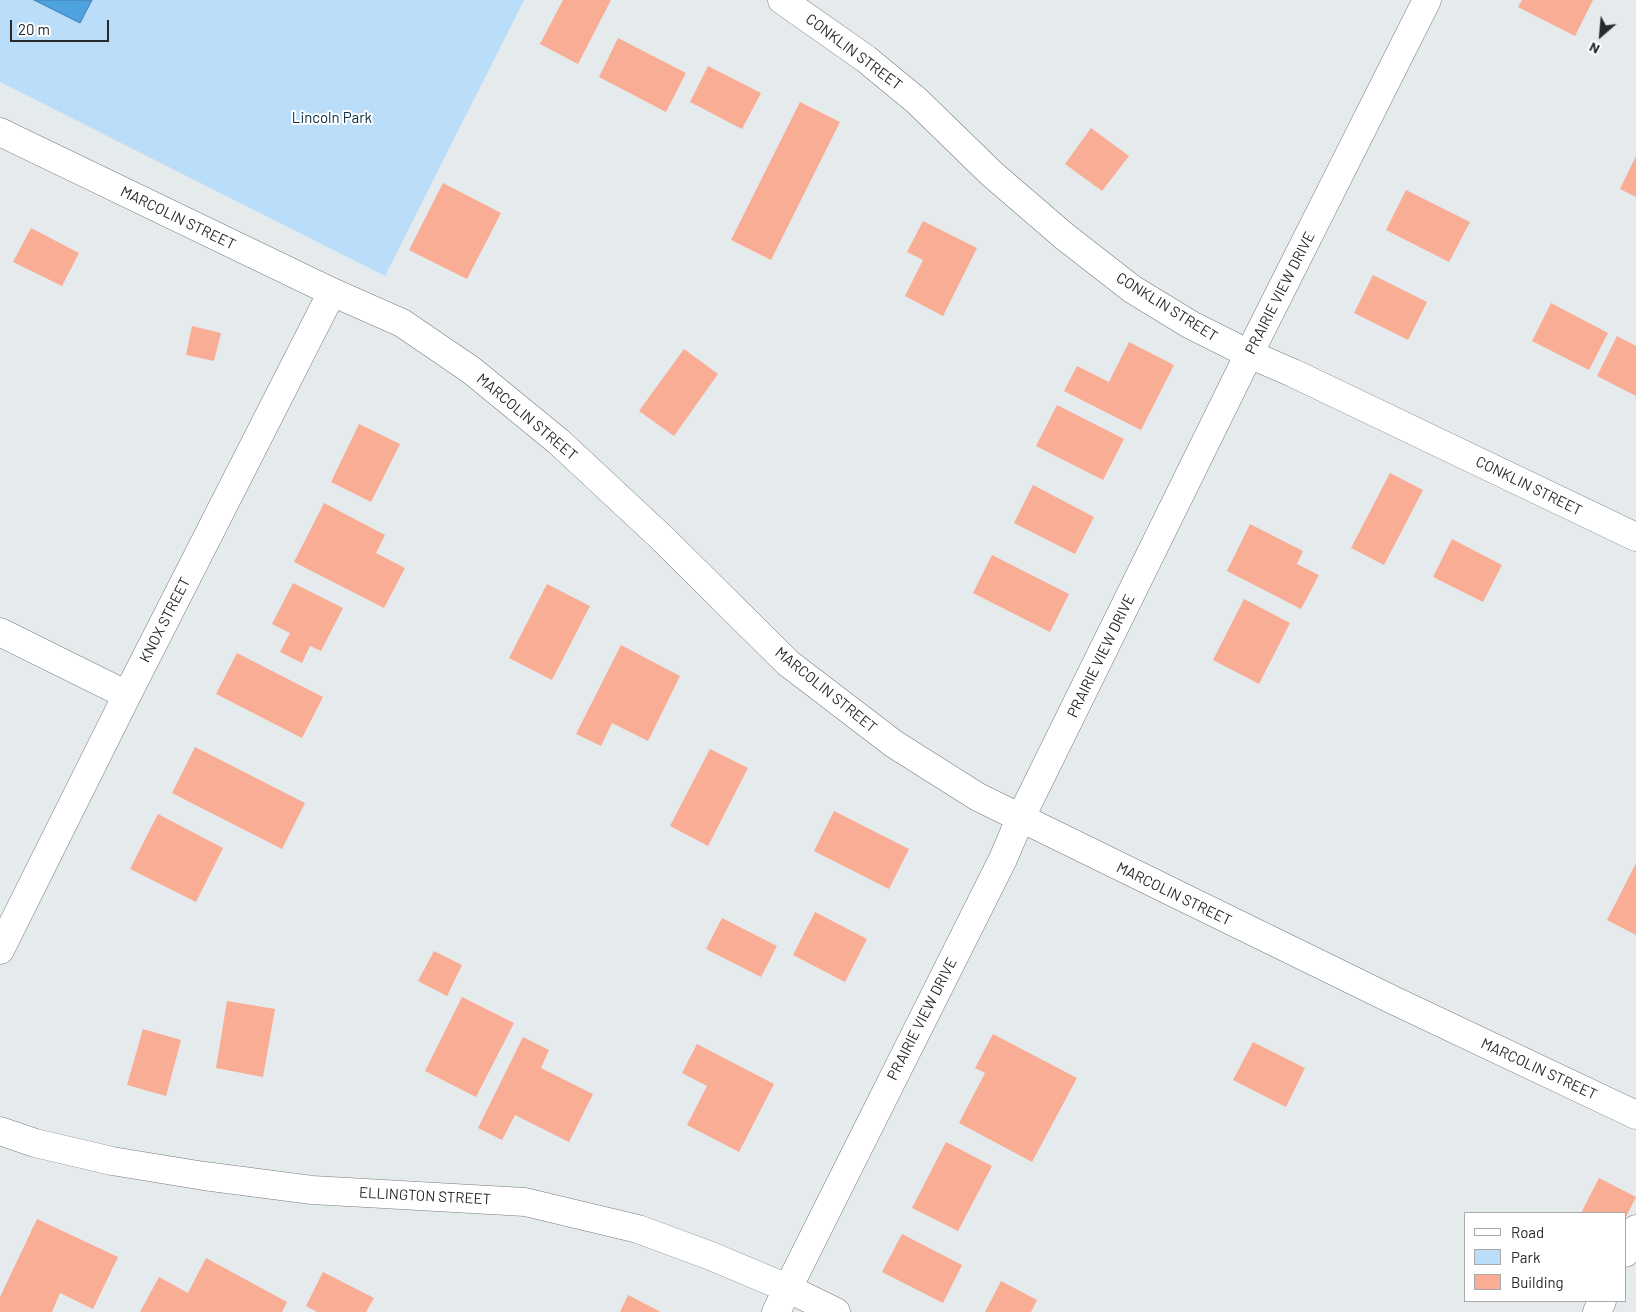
<!DOCTYPE html>
<html>
<head>
<meta charset="utf-8">
<style>
	body { margin:0 }
	#map { position:relative; width:1636px; height:1312px; overflow:hidden; background:#e5eaed; font-family:Barlow,sans-serif }
	canvas { display:block }
	.legend { position:absolute; left:1464px; top:1212px; width:162px; height:90px; box-sizing:border-box; background:#fff; border:1px solid #a9a9aa; margin:0; padding:6px 9px; list-style:none; font-size:15px; color:#27292a }
	.legend li { display:flex; align-items:center; gap:10px; height:25px }
	.legend b { width:25px; border:1px solid #a9a9aa }
	.north { position:absolute; left:1576px; top:10px; width:50px; height:50px; -webkit-text-stroke:4px #fff; paint-order:stroke; rotate:207deg; font-size:14px; font-weight:700; line-height:20px; text-align:center; color:#27292a }
	.north::after { content:''; display:block; margin:auto; width:18px; height:22px; background:#27292a; clip-path:polygon(50% 0,100% 100%,50% 72%,0 100%) }
	.scale { position:absolute; left:10px; top:20px; width:99px; height:22px; box-sizing:border-box; border:2px solid #27292a; border-top:0; padding-left:6px; font-size:15px; line-height:18px; white-space:nowrap; color:#27292a; -webkit-text-stroke:4px #fff; paint-order:stroke }
</style>
</head>
<body>
<div id="map">
<canvas width="1636" height="1312"></canvas>
<ul class="legend">
<li><b style="height:6px;background:#fff"></b>Road</li>
<li><b style="height:14px;background:#baddfa"></b>Park</li>
<li><b style="height:14px;background:#f9ad95"></b>Building</li>
</ul>
<div class="north">N</div>
<div class="scale">20 m</div>
</div>
<script>
const context = document.querySelector('canvas').getContext('2d');
context.lineJoin = 'round';
function fillPath(path, color) { context.fillStyle = color; context.fill(path, 'evenodd'); }
const poly = rows => new Path2D(rows.map(r => 'M' + r).join(''));
function trace(path, color, width, dash) { context.strokeStyle = color; context.lineWidth = width; context.lineCap = dash ? 'butt' : 'round'; context.setLineDash(dash || []); context.stroke(path); }
function write(font, color, halo, rows, align = 'center') {
  context.font = font + ' Barlow,sans-serif'; context.lineWidth = 4; context.setLineDash([]); context.textBaseline = 'middle'; context.strokeStyle = halo; context.fillStyle = color; for (const [text, x, y, turn = 0] of rows) {
    context.save(); context.translate(x, y); context.rotate((+turn || 0) * Math.PI / 180); context.textAlign = isNaN(turn) ? turn : align; if (halo) context.strokeText(text, 0, 0); context.fillText(text, 0, 0); context.restore();
  }
}
const green = poly([
	[0,0,524,0,385,276,0,82]
]);
const water = poly([
	[34,0,92,0,80,23,34,0]
]);
const building = poly([
	[563,0,611,0,578,64,540,44],
	[1522,0,1593,0,1575,36,1518,7],
	[618,38,686,73,666,112,599,77],
	[708,66,761,93,742,129,690,102],
	[800,102,840,122,771,260,731,240],
	[1091,128,1129,156,1102,191,1065,164],
	[1636,156,1636,197,1620,189],
	[443,183,501,213,467,279,409,250],
	[1406,190,1470,222,1449,262,1386,230],
	[923,221,977,248,943,316,905,296,923,260,907,252],
	[31,228,79,253,62,286,13,262],
	[1373,275,1427,302,1408,340,1354,313],
	[1551,303,1608,333,1589,370,1532,341],
	[192,326,221,333,214,361,186,355],
	[1617,336,1636,346,1636,396,1597,376],
	[1129,342,1174,365,1141,430,1064,391,1077,366,1109,382],
	[684,349,718,374,674,436,639,411],
	[1057,405,1124,439,1103,480,1036,446],
	[359,424,400,444,371,502,331,482],
	[1390,473,1423,490,1384,565,1351,548],
	[1033,485,1094,517,1075,554,1014,523],
	[324,503,385,535,376,553,405,568,384,608,294,562],
	[1250,524,1303,551,1297,564,1319,575,1301,609,1227,571],
	[1452,539,1502,565,1483,602,1433,577],
	[992,555,1069,594,1050,632,973,593],
	[293,583,343,608,321,651,310,646,302,663,280,652,290,633,272,624],
	[547,584,590,606,552,680,509,658],
	[1244,599,1290,623,1259,684,1213,660],
	[621,645,680,676,648,741,612,723,601,746,576,734],
	[237,653,323,697,302,738,216,694],
	[195,747,305,803,282,849,172,793],
	[710,749,748,768,708,846,670,826],
	[834,811,909,849,889,889,814,851],
	[158,814,223,848,196,902,130,869],
	[1636,863,1636,935,1607,920],
	[815,912,867,939,845,982,793,955],
	[722,918,777,946,761,977,706,949],
	[434,951,462,965,447,996,418,981],
	[462,997,514,1023,476,1097,425,1071],
	[227,1001,275,1009,263,1077,216,1068],
	[143,1029,181,1040,166,1096,127,1085],
	[993,1034,1077,1078,1032,1162,959,1123,985,1073,975,1068],
	[523,1037,549,1050,541,1068,593,1094,569,1142,515,1115,502,1140,478,1128],
	[1253,1042,1305,1068,1286,1107,1233,1080],
	[697,1044,774,1084,739,1152,687,1125,707,1086,682,1073],
	[946,1142,992,1166,958,1231,912,1208],
	[1599,1178,1636,1197,1625,1219,1625,1213,1581,1213],
	[37,1219,118,1257,93,1309,60,1293,52,1312,0,1312,0,1297],
	[902,1234,962,1265,943,1303,882,1272],
	[206,1258,287,1302,282,1312,140,1312,159,1277,188,1293],
	[323,1272,374,1298,366,1312,317,1312,306,1306],
	[1001,1281,1037,1300,1031,1312,985,1312],
	[628,1295,661,1312,620,1312]
]);
const minor = poly([
	[782,0,866,59,917,101,992,174,1064,236,1132,289,1191,325,1249,354,1293,373,1636,537],
	[0,132,332,292,402,323,471,370,559,442,662,538,788,663,894,744,978,797,1393,1000,1636,1115],
	[0,632,127,695],
	[0,950,127,695,332,292],
	[0,1131,35,1143,112,1161,204,1176,312,1190,525,1202,638,1229,711,1256,787,1288,836,1312],
	[776,1312,1003,859,1020,819,1249,354,1427,0]
]);
const secondary = poly([
	[1625,1253,1636,1229],
	[1597,1312,1602,1301]
]);
const streetNames = [
	["CONKLIN STREET",854,52,37],
	["MARCOLIN STREET",178,218,26],
	["PRAIRIE VIEW DRIVE",1280,293,-63],
	["CONKLIN STREET",1167,307,32],
	["MARCOLIN STREET",527,417,40],
	["CONKLIN STREET",1529,486,26],
	["KNOX STREET",165,620,-63],
	["PRAIRIE VIEW DRIVE",1101,656,-64],
	["MARCOLIN STREET",826,690,39],
	["MARCOLIN STREET",1174,894,26],
	["PRAIRIE VIEW DRIVE",922,1019,-63],
	["MARCOLIN STREET",1539,1069,25],
	["ELLINGTON STREET",425,1196,3]
];
const parkNames = [
	["Lincoln Park",332,118]
];
fillPath(green, '#baddfa');
fillPath(water, '#4ea3df');
trace(water, '#427ea9', 1);
fillPath(building, '#f9ad95');
trace(minor, '#767a7e', 29);
trace(secondary, '#767a7e', 29);
trace(minor, '#fff', 28);
trace(secondary, '#fff', 28);
write('15px', '#27292a', '#fff', streetNames);
write('15px', '#082e46', '#fff', parkNames);
</script>
</body>
</html>
